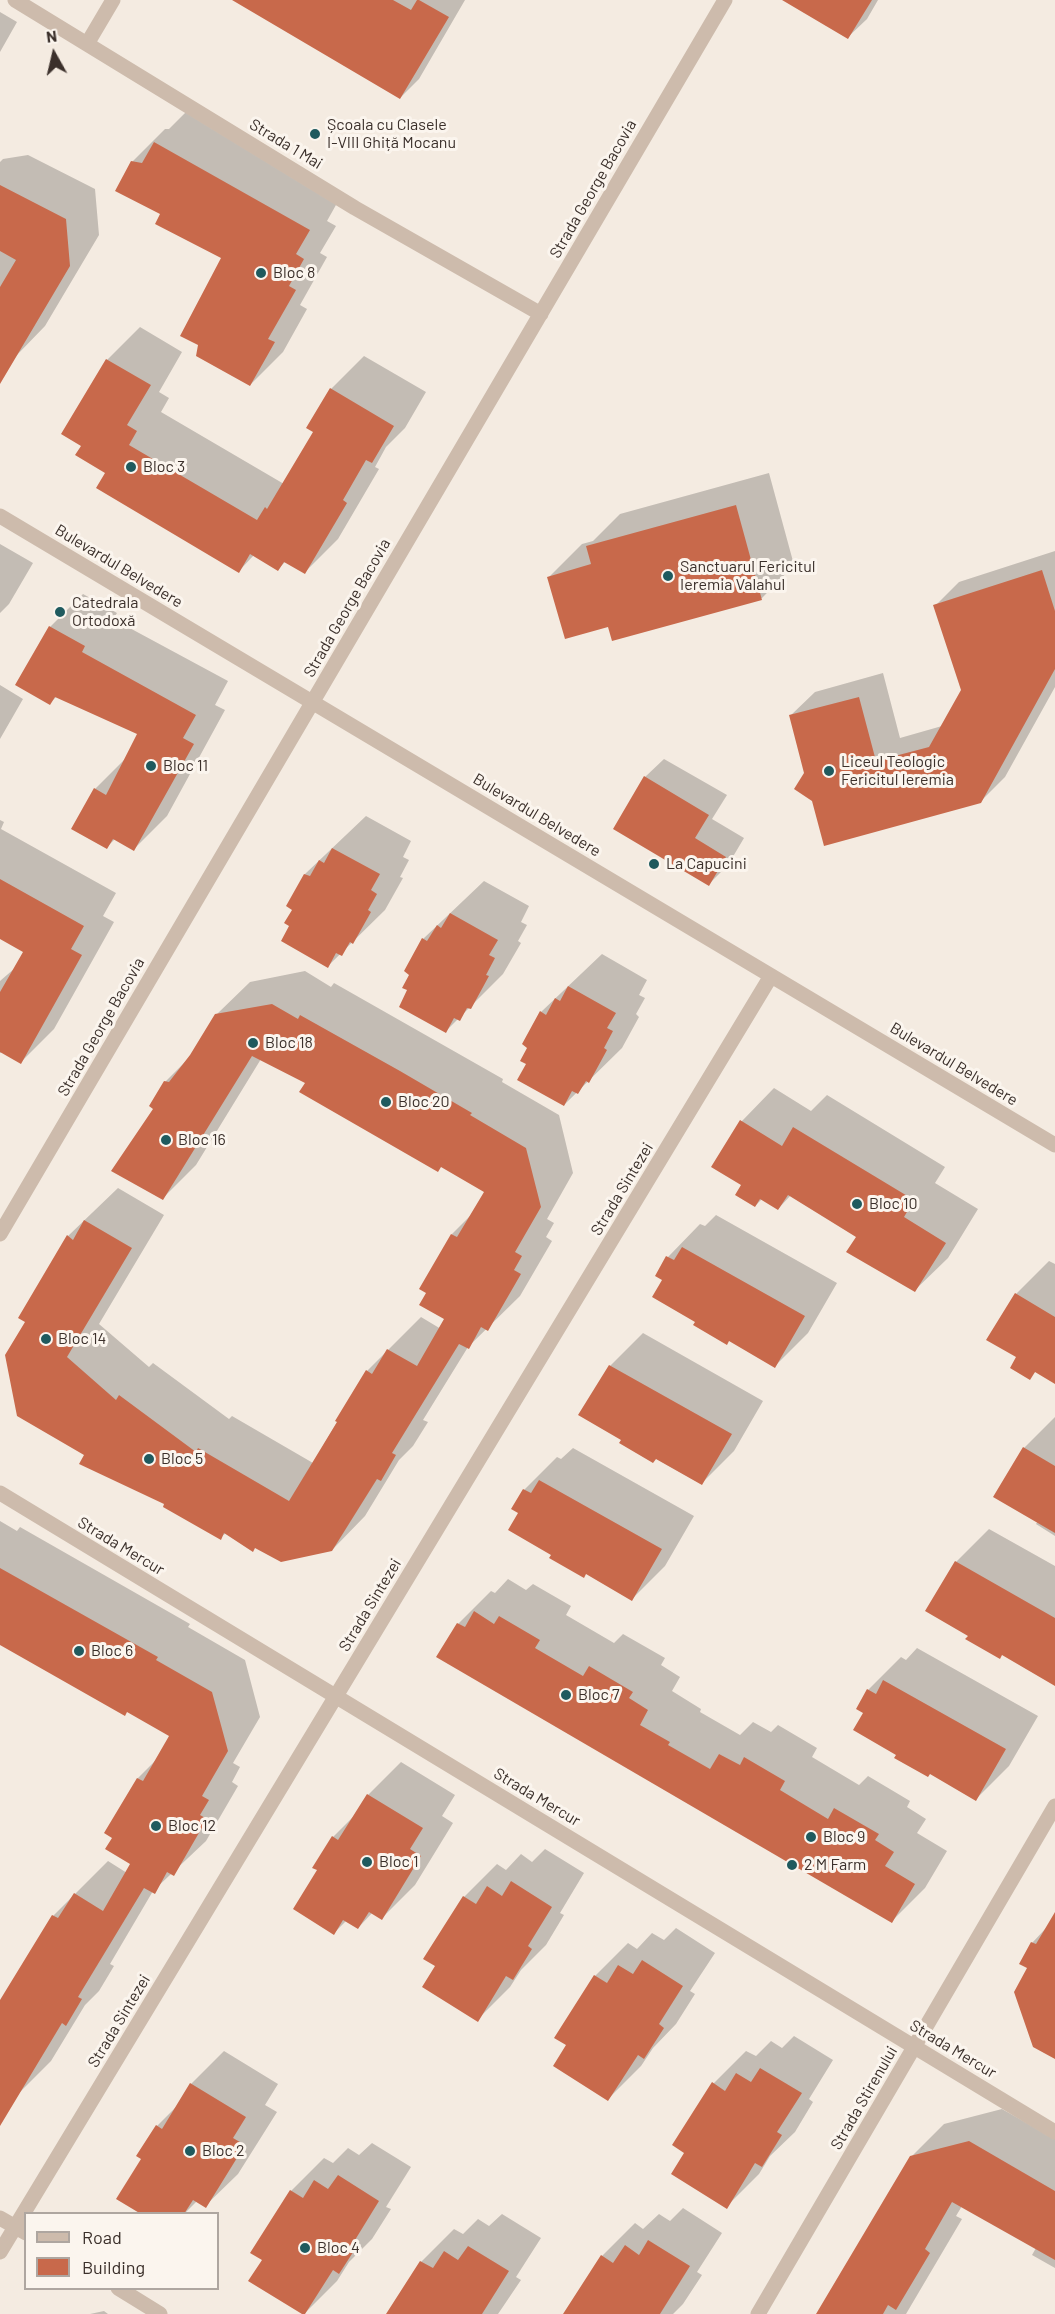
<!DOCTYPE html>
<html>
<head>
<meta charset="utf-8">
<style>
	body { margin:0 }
	#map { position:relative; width:1055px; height:2314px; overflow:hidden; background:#f4ebe1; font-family:Barlow,sans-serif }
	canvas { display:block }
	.legend { position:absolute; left:24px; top:2212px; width:195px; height:78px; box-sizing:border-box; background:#fbf5ee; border:2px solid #aea6a0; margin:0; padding:8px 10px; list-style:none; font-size:18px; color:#3b302b }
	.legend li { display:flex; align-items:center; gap:12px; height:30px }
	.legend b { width:30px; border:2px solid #aea6a0 }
	.north { position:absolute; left:24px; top:24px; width:60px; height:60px; -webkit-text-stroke:4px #fbf5ee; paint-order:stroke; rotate:352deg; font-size:16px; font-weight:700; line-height:24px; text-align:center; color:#3b302b }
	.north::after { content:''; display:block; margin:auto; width:21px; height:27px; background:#3b302b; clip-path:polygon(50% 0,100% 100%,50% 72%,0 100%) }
</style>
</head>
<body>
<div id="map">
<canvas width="1055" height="2314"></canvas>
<ul class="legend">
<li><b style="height:8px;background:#cdbbac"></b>Road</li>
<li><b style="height:16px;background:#c8694b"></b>Building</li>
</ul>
<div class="north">N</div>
</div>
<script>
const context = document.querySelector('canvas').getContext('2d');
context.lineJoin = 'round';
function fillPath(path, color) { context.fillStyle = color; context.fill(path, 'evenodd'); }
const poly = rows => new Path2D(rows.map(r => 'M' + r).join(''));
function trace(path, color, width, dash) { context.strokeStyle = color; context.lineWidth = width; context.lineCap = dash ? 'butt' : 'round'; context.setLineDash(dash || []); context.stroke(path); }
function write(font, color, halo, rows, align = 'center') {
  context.font = font + ' Barlow,sans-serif'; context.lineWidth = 6; context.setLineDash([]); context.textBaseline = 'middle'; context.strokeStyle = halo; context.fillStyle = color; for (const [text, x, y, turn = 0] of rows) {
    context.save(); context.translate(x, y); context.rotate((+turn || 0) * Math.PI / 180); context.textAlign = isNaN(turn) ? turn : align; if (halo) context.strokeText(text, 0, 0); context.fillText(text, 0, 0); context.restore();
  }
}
const shadow = poly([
	[235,0,465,0,419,79,400,98],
	[795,0,878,0,867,19,848,37],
	[0,12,17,22,0,52],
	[188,110,341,196,327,221,336,226,320,253,327,257,300,305,307,309,283,352,250,385,223,257,162,213,132,162,165,129,169,129],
	[28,155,95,189,99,235,45,326,15,357,0,360,0,162,3,159],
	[140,327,182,352,159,392,169,398,161,412,284,484,315,431,308,428,331,389,364,356,426,392,405,428,386,447,375,467,379,469,338,539,305,572,286,561,278,569,254,555,239,571,107,473,83,446,107,360],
	[769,473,794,565,762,598,609,625,549,577,582,544,593,541,620,514],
	[0,544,33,563,9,604,0,613],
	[1055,551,1055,687,1005,777,980,802,806,773,790,716,815,692,883,673,900,738,942,726,962,690,935,606,959,582],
	[83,594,117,613,113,619,228,681,215,705,225,710,167,816,134,849,115,839,107,847,95,789,127,757,139,734,57,696,50,703,50,627],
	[0,685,23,699,0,739],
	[664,759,727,795,712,819,744,838,728,865,709,884,645,777],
	[366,816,411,841,403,857,409,860,400,877,403,878,385,910,328,966,291,925,294,909,288,906,305,874],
	[0,820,4,822,1,829,116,893,103,916,114,922,54,1029,21,1062,2,1052,0,1053,0,981,15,968,25,951,0,937],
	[484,881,529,906,521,922,527,925,518,941,521,943,503,974,446,1031,409,990,411,974,423,939],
	[602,954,647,980,639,995,645,998,636,1014,639,1017,622,1048,564,1105,528,1063,541,1012],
	[305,971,331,987,334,983,503,1079,502,1082,559,1115,573,1173,547,1219,554,1223,546,1237,552,1241,520,1296,468,1347,423,1420,428,1422,413,1446,399,1460,365,1516,332,1550,226,1533,220,1538,86,1455,27,1321,68,1236,118,1188,164,1215,99,1324,149,1367,153,1363,229,1419,232,1416,313,1463,367,1371,421,1317,441,1329,446,1319,452,1234,473,1213,486,1191,307,1083,261,1059,196,1165,163,1198,155,1108,165,1082,191,1056,216,1015,250,982],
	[774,1088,811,1111,827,1095,945,1167,935,1183,978,1209,948,1258,915,1290,858,1237,791,1195,778,1209,762,1199,755,1206,743,1185,742,1121],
	[716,1215,837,1283,808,1333,775,1366,697,1321,664,1280,657,1275,668,1257,700,1224,705,1226],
	[1049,1261,1055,1264,1055,1379,1036,1371,1029,1378,1018,1357,988,1339,1016,1294],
	[643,1333,763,1401,734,1451,701,1484,623,1440,610,1366],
	[1055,1417,1055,1536,1036,1524,1038,1521,1024,1448],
	[573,1448,694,1516,665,1566,632,1599,554,1554,520,1512,524,1490,557,1457,561,1459],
	[0,1521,17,1531,20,1527,190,1624,188,1627,245,1660,260,1717,233,1763,240,1767,232,1782,238,1786,206,1841,153,1891,110,1964,114,1966,99,1991,85,2005,51,2061,18,2094,0,2098,0,2006,53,1916,108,1861,127,1873,133,1863,114,1837,106,1833,138,1778,158,1758,171,1735,0,1643],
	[989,1529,1055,1566,1055,1673,970,1635,927,1611,956,1562],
	[508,1579,526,1590,533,1584,571,1606,566,1615,614,1643,623,1634,665,1658,661,1665,680,1677,672,1691,701,1709,700,1712,740,1735,753,1722,771,1732,778,1725,817,1748,812,1757,859,1785,868,1776,910,1801,907,1807,926,1819,917,1833,947,1851,925,1888,892,1921,438,1657,458,1624,491,1591,495,1593],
	[917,1648,1038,1716,1009,1766,976,1799,898,1754,865,1713,868,1690,901,1657,906,1660],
	[401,1762,455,1795,442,1816,453,1823,415,1885,382,1918,373,1912,358,1928,347,1920,334,1933,319,1870,333,1837,356,1814,368,1795],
	[545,1849,584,1873,560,1913,564,1915,546,1945,521,1970,510,1987,477,2020,437,1966,464,1897,497,1864,506,1870,521,1854,532,1862],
	[1055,1915,1055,2057,1029,1967,1032,1943,1047,1927],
	[676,1928,715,1953,690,1991,695,1994,676,2024,653,2048,641,2066,608,2099,568,2045,595,1976,628,1943,637,1949,652,1933,664,1940],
	[794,2036,833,2060,809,2099,813,2102,795,2132,770,2156,759,2174,726,2207,686,2152,714,2083,746,2051,756,2056,771,2041,782,2048],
	[224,2051,278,2084,265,2105,277,2112,238,2174,205,2206,197,2201,184,2214,143,2159,157,2126,180,2103,191,2084],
	[1002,2109,1055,2139,1055,2268,1032,2255,1036,2248,962,2206,956,2216,962,2219,906,2314,817,2314,911,2157,944,2124],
	[372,2143,411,2167,386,2207,391,2209,372,2239,349,2262,337,2281,304,2314,291,2191,324,2158,333,2163,348,2148,359,2155],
	[683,2208,722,2233,697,2272,702,2275,683,2304,673,2314,565,2314,602,2256,635,2223,643,2229,659,2214,670,2221],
	[502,2214,541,2238,516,2277,521,2280,498,2314,387,2314,421,2262,454,2229,463,2234,478,2219,489,2226],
	[104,2311,108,2314,90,2314]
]);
const building = poly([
	[232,0,393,0,411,10,417,0,419,0,449,17,400,99],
	[782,0,872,0,848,39],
	[154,142,310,230,296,254,304,259,289,286,296,290,268,339,275,342,250,386,196,356,198,345,180,336,221,258,155,224,160,214,115,191,131,161,142,163],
	[0,185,66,219,70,266,0,384,0,287,16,260,0,251],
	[106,359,151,385,127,425,137,431,129,445,257,520,265,507,267,509,313,432,306,428,330,388,394,426,372,463,366,460,343,500,347,503,305,574,284,562,278,571,250,554,239,573,96,488,105,473,75,455,81,446,61,434],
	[736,505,762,600,612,641,608,627,565,639,547,577,591,564,586,546],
	[1042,570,1055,611,1055,669,981,803,824,846,812,801,794,789,804,773,789,715,859,697,876,761,929,747,961,690,933,605],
	[49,626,85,646,82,652,196,715,183,738,194,744,134,851,113,839,107,849,71,829,94,788,106,795,137,734,55,697,50,705,15,685],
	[644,776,709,815,695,838,726,857,709,886,613,829],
	[332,848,380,874,371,890,377,894,368,910,371,912,353,944,350,942,342,956,336,953,328,968,281,941,289,926,284,923,292,910,286,906,304,874,310,876,319,860,324,863],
	[0,879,84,926,71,949,82,955,21,1064,0,1052,0,992,23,952,0,939],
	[450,913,498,940,489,955,495,958,486,975,489,976,471,1009,467,1008,460,1021,454,1018,446,1033,399,1007,407,990,402,988,409,975,404,971,422,938,427,941,437,925,441,928],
	[568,986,616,1013,607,1028,613,1031,604,1048,607,1050,589,1083,586,1081,578,1094,572,1091,564,1106,517,1080,526,1064,520,1061,527,1048,522,1044,540,1011,546,1015,555,998,560,1001],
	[272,1004,298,1019,300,1015,400,1071,472,1113,470,1115,526,1148,541,1207,515,1252,522,1256,514,1270,521,1274,488,1331,481,1327,469,1349,459,1344,392,1453,396,1455,381,1481,377,1479,332,1551,281,1562,255,1548,253,1552,224,1533,221,1540,163,1507,164,1504,79,1464,84,1455,17,1416,5,1355,25,1322,18,1318,67,1235,73,1240,84,1220,132,1248,67,1357,116,1400,119,1395,196,1452,198,1448,289,1501,337,1422,335,1421,366,1370,372,1374,387,1349,417,1366,444,1319,419,1305,426,1293,419,1289,451,1234,457,1237,484,1192,441,1167,438,1172,299,1092,305,1083,252,1056,163,1200,111,1171,153,1109,149,1106,164,1081,169,1082,190,1055,215,1014],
	[740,1120,782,1146,793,1127,914,1200,904,1217,946,1243,915,1292,846,1252,856,1237,788,1195,778,1210,760,1199,755,1207,735,1195,741,1185,711,1167],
	[682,1247,805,1316,775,1368,729,1341,727,1345,693,1325,695,1322,652,1297,662,1280,655,1276,666,1256,674,1260],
	[1015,1293,1055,1317,1055,1384,1035,1372,1030,1380,1010,1368,1016,1357,986,1340],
	[609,1365,732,1434,702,1485,656,1459,653,1463,619,1443,621,1440,578,1415],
	[1023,1447,1055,1466,1055,1533,993,1497],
	[539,1480,662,1549,632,1601,586,1574,584,1578,549,1558,551,1555,508,1530,518,1513,511,1509,523,1489,531,1493],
	[955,1561,1055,1618,1055,1686,1002,1655,1000,1659,965,1639,968,1636,925,1611],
	[0,1568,158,1657,156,1660,212,1692,228,1751,202,1796,209,1800,200,1815,207,1819,174,1876,167,1872,155,1894,144,1888,78,1997,82,1999,66,2026,62,2023,0,2126,0,2000,52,1915,58,1918,74,1893,103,1911,130,1864,105,1849,112,1838,104,1833,137,1778,143,1781,169,1736,127,1712,125,1716,0,1645],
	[474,1611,494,1624,499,1616,540,1640,535,1648,583,1676,589,1666,633,1692,629,1698,648,1710,640,1725,670,1742,668,1745,710,1769,719,1754,740,1765,744,1757,785,1781,780,1790,828,1819,834,1808,879,1834,875,1840,894,1852,885,1866,915,1884,892,1923,436,1657,457,1623,465,1627],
	[883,1680,1006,1749,976,1801,930,1774,928,1777,894,1758,896,1755,853,1730,863,1713,856,1709,867,1689,876,1694],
	[367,1794,423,1828,410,1849,421,1856,382,1920,369,1912,358,1929,343,1920,334,1935,293,1909,317,1870,312,1868,332,1836,338,1840],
	[511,1881,552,1907,528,1946,532,1949,513,1980,506,1976,478,2022,422,1987,435,1966,423,1959,463,1896,476,1904,487,1886,502,1896],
	[1055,1912,1055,2059,1033,2047,1014,1992,1027,1968,1019,1964,1031,1942,1036,1944],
	[642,1960,683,1986,659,2024,664,2028,644,2059,638,2055,608,2101,553,2066,566,2045,554,2038,594,1975,607,1983,618,1965,633,1974],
	[760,2068,802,2093,777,2132,782,2135,762,2167,755,2163,727,2209,671,2174,684,2153,672,2145,712,2082,725,2091,736,2073,751,2082],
	[190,2083,246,2117,233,2138,245,2145,206,2208,193,2200,184,2214,141,2214,116,2199,141,2159,136,2156,156,2125,162,2129],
	[969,2141,1055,2191,1055,2260,952,2202,925,2249,930,2253,896,2310,888,2305,883,2314,816,2314,910,2156],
	[338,2175,379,2201,355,2240,359,2243,339,2274,333,2270,305,2314,302,2314,248,2281,262,2260,250,2253,290,2190,303,2198,314,2180,328,2189],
	[648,2240,690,2266,660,2314,563,2314,601,2255,613,2263,625,2245,639,2255],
	[468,2246,509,2271,482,2314,386,2314,420,2261,433,2268,444,2251,458,2260]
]);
const minor = poly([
	[15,0,355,208,541,314],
	[87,44,113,0],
	[0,516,1055,1145],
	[0,1234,725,0],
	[0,1493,1055,2132],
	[0,2218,26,2233],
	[0,2252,771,976],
	[118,2288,160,2314],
	[758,2314,1055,1806]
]);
const markers = [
	[315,134,6,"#1f5a5e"],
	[261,273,6,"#1f5a5e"],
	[131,467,6,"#1f5a5e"],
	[668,576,6,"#1f5a5e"],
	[60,612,6,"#1f5a5e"],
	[151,766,6,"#1f5a5e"],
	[829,771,6,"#1f5a5e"],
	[654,864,6,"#1f5a5e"],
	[253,1043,6,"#1f5a5e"],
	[386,1102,6,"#1f5a5e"],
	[166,1140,6,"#1f5a5e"],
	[857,1204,6,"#1f5a5e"],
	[46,1339,6,"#1f5a5e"],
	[149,1459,6,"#1f5a5e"],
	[79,1651,6,"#1f5a5e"],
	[566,1695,6,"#1f5a5e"],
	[156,1826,6,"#1f5a5e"],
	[811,1837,6,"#1f5a5e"],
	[367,1862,6,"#1f5a5e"],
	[792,1865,6,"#1f5a5e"],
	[190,2151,6,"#1f5a5e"],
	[305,2248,6,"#1f5a5e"]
];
const poiNames = [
	["Școala cu Clasele",327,125],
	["I-VIII Ghiță Mocanu",327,143],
	["Bloc 8",273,273],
	["Bloc 3",143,467],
	["Sanctuarul Fericitul",680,567],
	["Ieremia Valahul",680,585],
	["Catedrala",72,603],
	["Ortodoxă",72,621],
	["Liceul Teologic",841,762],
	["Fericitul Ieremia",841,780],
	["Bloc 11",163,766],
	["La Capucini",666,864],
	["Bloc 18",265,1043],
	["Bloc 20",398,1102],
	["Bloc 16",178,1140],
	["Bloc 10",869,1204],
	["Bloc 14",58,1339],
	["Bloc 5",161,1459],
	["Bloc 6",91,1651],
	["Bloc 7",578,1695],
	["Bloc 12",168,1826],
	["Bloc 9",823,1837],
	["Bloc 1",379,1862],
	["2 M Farm",804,1865],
	["Bloc 2",202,2151],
	["Bloc 4",317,2248]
];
const streetNames = [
	["Strada 1 Mai",286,144,31],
	["Strada George Bacovia",593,189,-60],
	["Bulevardul Belvedere",119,566,31],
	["Strada George Bacovia",347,608,-60],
	["Bulevardul Belvedere",537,815,31],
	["Strada George Bacovia",101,1027,-60],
	["Bulevardul Belvedere",954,1064,31],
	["Strada Sintezei",622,1189,-59],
	["Strada Mercur",121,1546,31],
	["Strada Sintezei",370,1605,-59],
	["Strada Mercur",537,1797,31],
	["Strada Sintezei",119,2021,-59],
	["Strada Mercur",953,2049,31],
	["Strada Stirenului",864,2098,-60]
];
fillPath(shadow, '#0003');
fillPath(building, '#c8694b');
trace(minor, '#cdbbac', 15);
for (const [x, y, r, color] of markers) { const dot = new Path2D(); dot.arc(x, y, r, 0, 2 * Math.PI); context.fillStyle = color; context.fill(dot); trace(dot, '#fbf5ee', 2); }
write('16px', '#3b302b', '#fbf5ee', poiNames, 'left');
write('16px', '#3b302b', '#fbf5ee', streetNames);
</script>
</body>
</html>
